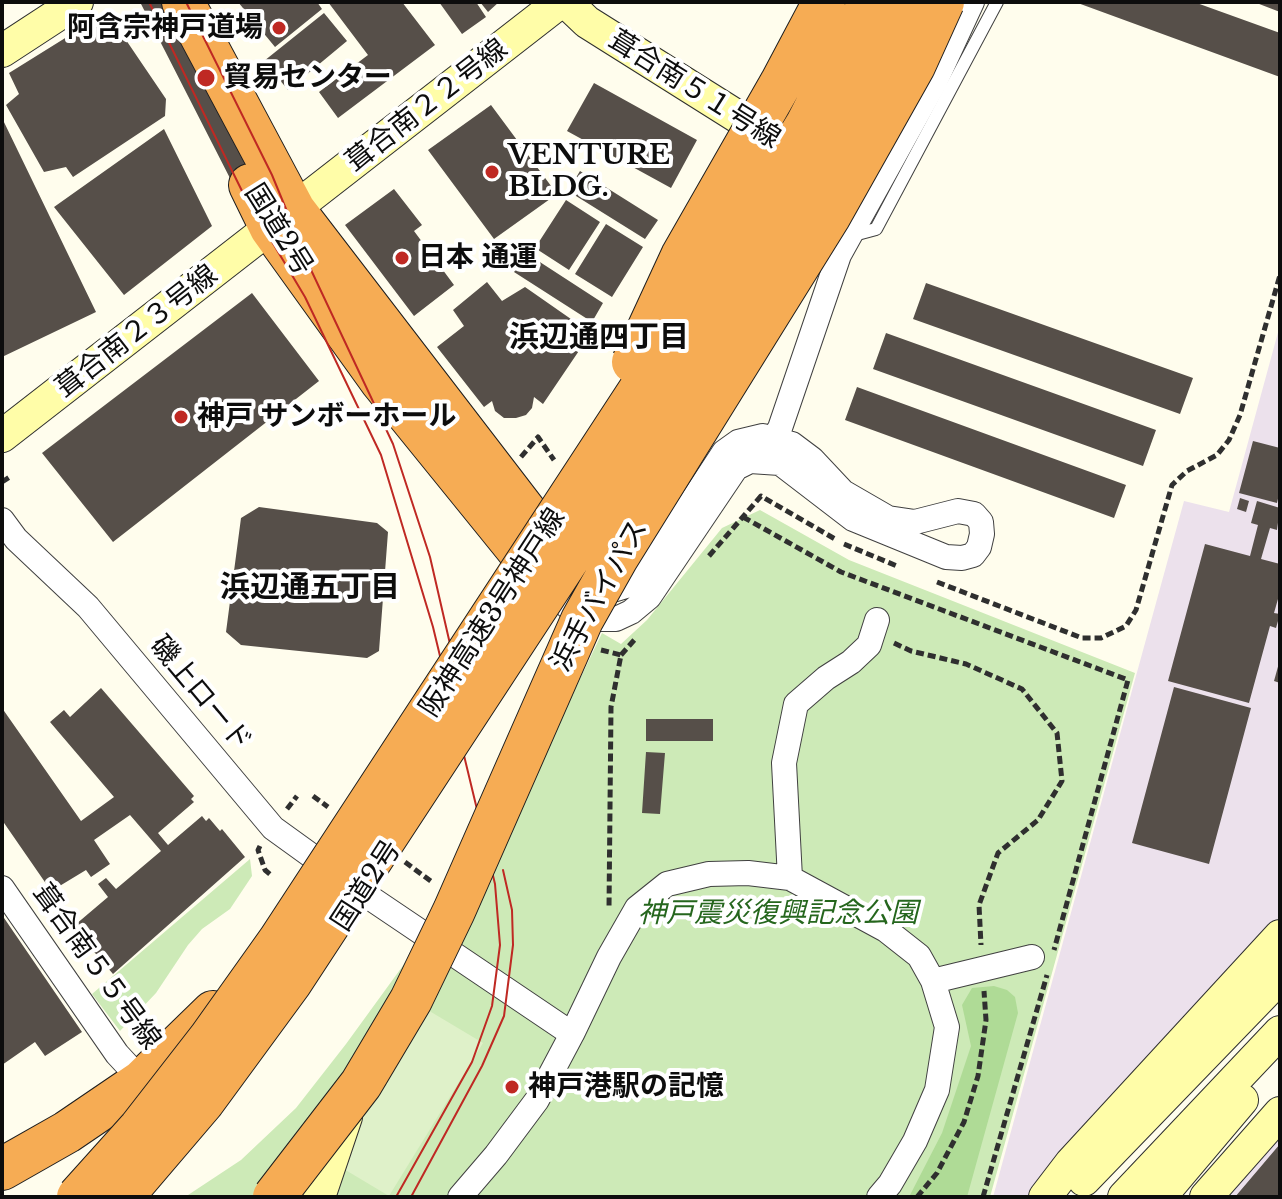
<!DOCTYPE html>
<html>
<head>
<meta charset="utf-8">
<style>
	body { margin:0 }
	#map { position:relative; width:1282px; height:1199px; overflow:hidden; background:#fffded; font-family:"Libre Baskerville",serif }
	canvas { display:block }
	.frame { position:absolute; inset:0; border:4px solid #0d0d0d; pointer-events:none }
</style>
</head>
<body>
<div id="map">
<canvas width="1282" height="1199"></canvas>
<div class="frame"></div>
</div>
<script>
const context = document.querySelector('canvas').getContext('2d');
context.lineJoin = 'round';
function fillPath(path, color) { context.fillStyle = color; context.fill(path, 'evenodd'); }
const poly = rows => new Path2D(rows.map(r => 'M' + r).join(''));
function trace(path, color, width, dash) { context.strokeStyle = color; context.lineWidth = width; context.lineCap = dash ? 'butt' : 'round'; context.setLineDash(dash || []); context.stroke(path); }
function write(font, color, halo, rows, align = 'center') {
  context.font = font + ' "Libre Baskerville","Noto Sans JP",serif'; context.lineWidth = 8; context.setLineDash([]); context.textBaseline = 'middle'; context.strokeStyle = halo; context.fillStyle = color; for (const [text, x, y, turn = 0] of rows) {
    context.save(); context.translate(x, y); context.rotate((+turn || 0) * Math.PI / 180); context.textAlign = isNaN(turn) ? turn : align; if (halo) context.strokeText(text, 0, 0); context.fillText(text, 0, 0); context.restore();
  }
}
const industrial = poly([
	[1280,325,1280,931,1034,1197,993,1197,1184,501,1229,512],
	[1280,1137,1280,1197,1228,1197]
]);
const green = poly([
	[760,510,849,560,1135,673,990,1197,185,1197,241,1160,296,1108,346,1044,519,806,602,633,621,644,647,620,722,528],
	[250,859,252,876,230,909,202,929,188,945,156,993,120,1031,92,994]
]);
const forest = poly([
	[994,986,1007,990,1015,997,1018,1013,967,1197,909,1197,942,1133,971,1046,962,1005,972,988]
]);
const pitch = poly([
	[406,997,483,1043,389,1196,312,1150]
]);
const building = poly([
	[140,2,192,2,277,170,236,190],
	[238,2,317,2,322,9,275,47],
	[328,2,402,2,435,45,338,118,319,92,368,55],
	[439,2,476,2,486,17,462,34],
	[480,2,499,2,488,12],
	[1075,2,1194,2,1280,33,1280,77],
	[1254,2,1280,2,1280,12],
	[107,12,166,99,165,116,73,177,66,167,44,172,6,105,19,94,9,73],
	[324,13,347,41,288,90,264,61],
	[594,83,697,140,671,188,567,131],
	[491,105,557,194,494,239,428,150],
	[2,118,96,312,2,357],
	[164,129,212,226,124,295,54,207],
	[580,171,658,220,645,239,568,191],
	[394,189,422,225,414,231,454,285,414,316,345,225],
	[566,200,600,222,569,270,535,248],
	[606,224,643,247,612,297,575,274],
	[526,253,603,303,592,322,514,272],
	[487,282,502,301,525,287,591,333,543,404,534,397,532,408,526,415,516,418,504,418,495,411,492,401,484,407,437,347,464,326,453,310],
	[926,283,1193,378,1180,414,913,319],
	[252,293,319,381,113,542,42,453],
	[886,333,1156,430,1143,466,873,369],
	[857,387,1126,485,1114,518,845,420],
	[1253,441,1280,448,1280,490,1277,503,1239,493],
	[1240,498,1249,501,1246,512,1237,509],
	[1257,501,1280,508,1277,530,1270,528,1261,559,1280,564,1280,592,1274,613,1280,614,1276,628,1270,626,1249,703,1168,681,1205,544,1250,556,1258,525,1251,523],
	[259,507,377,523,388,532,379,651,367,658,241,645,226,632,241,518],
	[1279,663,1280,663,1280,683,1274,681],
	[1174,687,1251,708,1209,864,1132,843],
	[101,688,194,796,191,799,194,802,158,833,168,845,202,816,206,821,209,818,220,831,222,829,245,857,113,974,78,933,80,931,75,925,108,897,98,884,106,878,116,889,161,851,130,815,94,840,110,864,91,877,86,870,53,890,49,888,2,820,2,708,81,821,114,797,50,722,64,710,70,717],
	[646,719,713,719,713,741,646,741],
	[646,752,665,753,660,814,642,813],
	[2,915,82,1032,45,1056,35,1042,2,1065],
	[1280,1144,1280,1197,1235,1197]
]);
const path = poly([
	[521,457,538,437,554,460],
	[2,482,11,476],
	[743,517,841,572,1128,680,1054,950],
	[844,544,897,566],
	[709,556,761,496,835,539],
	[937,582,1082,638,1101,638,1126,626,1136,610,1172,485,1187,471,1217,455,1229,440,1240,415,1280,275],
	[894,643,911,651,966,664,1022,689,1057,733,1062,781,1038,820,998,853,979,905,981,945],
	[601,650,621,655,611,707,609,908],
	[621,655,636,638],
	[313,796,328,807],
	[287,809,297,796],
	[260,846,258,850,265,870,272,876],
	[405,862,432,882],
	[917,1197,937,1173,964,1122,978,1076,986,1020,984,991],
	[983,1197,1047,975]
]);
const lane = poly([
	[850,236,876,229,997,2]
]);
const street = poly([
	[767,449,780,428,839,255,935,82,972,2],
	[2,520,16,539,88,607,273,828,363,893,572,1034],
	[554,594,574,612,597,619,616,619,631,612,649,597,736,468,750,461,780,463,853,519,946,557,962,558,973,555,979,547,982,534,981,522,974,514,958,511,915,522,888,518,843,492,812,459,792,444,763,436,738,442,724,452,639,582,616,589,595,586],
	[790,878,784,763,796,704,826,678,851,662,869,645,877,620],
	[2,888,117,1054,142,1081],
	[933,981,1032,957],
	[460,1197,496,1155,537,1100,572,1034,609,957,637,908,667,884,709,874,748,873,790,878,886,930,919,956,933,981,947,1027,937,1090,915,1141,890,1184,879,1197]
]);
const secondary = poly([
	[566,2,587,22,773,139],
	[2,51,77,2],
	[2,436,560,2],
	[1084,1180,1280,977],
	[319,1197,346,1117],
	[1045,1197,1071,1163,1280,936],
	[1124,1197,1280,1032],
	[1160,1197,1242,1100],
	[1206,1197,1280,1113]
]);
const highway = poly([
	[183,2,294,210,564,562],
	[250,185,271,228,381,381,548,587],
	[2,1169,67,1132,142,1081,213,1012]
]);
const tram = poly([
	[149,2,243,193,305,297,381,455,433,627,495,884,500,945,492,1006,472,1062,396,1197],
	[186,2,272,175,312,272,393,444,430,557,467,718],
	[411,1197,482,1066,504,1016,513,945,512,910,503,870]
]);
const highwayBridge = poly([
	[633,362,682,256,781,83,824,2],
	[78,1197,140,1128,210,1038,279,941,724,261,807,124,870,2],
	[122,1197,203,1102,291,982,774,245,907,2],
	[274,1197,361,1084,411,1000,454,911,582,620,617,558,829,217,914,66,943,2]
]);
const markers = [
	[279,28,8,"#bf2923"],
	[206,78,10,"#bf2923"],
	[492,172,8,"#bf2923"],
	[402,258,8,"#bf2923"],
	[181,417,8,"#bf2923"],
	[512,1087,8,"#bf2923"]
];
const poiNames = [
	["阿含宗神戸道場",263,28,"right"],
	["貿易センター",224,78],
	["VENTURE",508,156],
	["BLDG.",508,188],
	["日本 通運",418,258],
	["神戸 サンボーホール",197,417],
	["神戸港駅の記憶",528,1087]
];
const streetNames = [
	["葺合南５１号線",694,90,32],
	["葺合南２２号線",427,106,-38],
	["国道2号",278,230,58],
	["葺合南２３号線",137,332,-38],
	["浜手バイパス",600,596,-61],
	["阪神高速3号神戸線",493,613,-57],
	["磯上ロード",200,694,50],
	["国道2号",367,886,-57],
	["葺合南５５号線",96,967,54]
];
const parkNames = [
	["神戸震災復興記念公園",778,914]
];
const neighbourhoodNames = [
	["浜辺通四丁目",599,339],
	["浜辺通五丁目",310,589]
];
fillPath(industrial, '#ece1ec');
fillPath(green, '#cdeab7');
fillPath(forest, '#afdb96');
fillPath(pitch, '#dff1c9');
fillPath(building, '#564f49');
trace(lane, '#404040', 14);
trace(street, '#404040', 26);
trace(secondary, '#2f2f2f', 34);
trace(highway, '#1e1e1e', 44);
trace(path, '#2f2f2f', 5, [8, 4]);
trace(lane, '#fff', 12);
trace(street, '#fff', 24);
trace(secondary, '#fffda8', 32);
trace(highway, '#f6ac54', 42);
trace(tram, '#bf2923', 2);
trace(highwayBridge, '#1e1e1e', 44, []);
trace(highwayBridge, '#f6ac54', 42);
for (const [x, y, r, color] of markers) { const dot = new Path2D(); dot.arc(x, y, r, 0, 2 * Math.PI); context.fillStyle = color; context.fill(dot); trace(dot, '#fff', 3); }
write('bold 28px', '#0d0d0d', '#fff', poiNames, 'left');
write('28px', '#0d0d0d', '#fff', streetNames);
write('italic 28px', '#25661d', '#fff', parkNames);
write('bold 30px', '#0d0d0d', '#fff', neighbourhoodNames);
</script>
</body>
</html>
